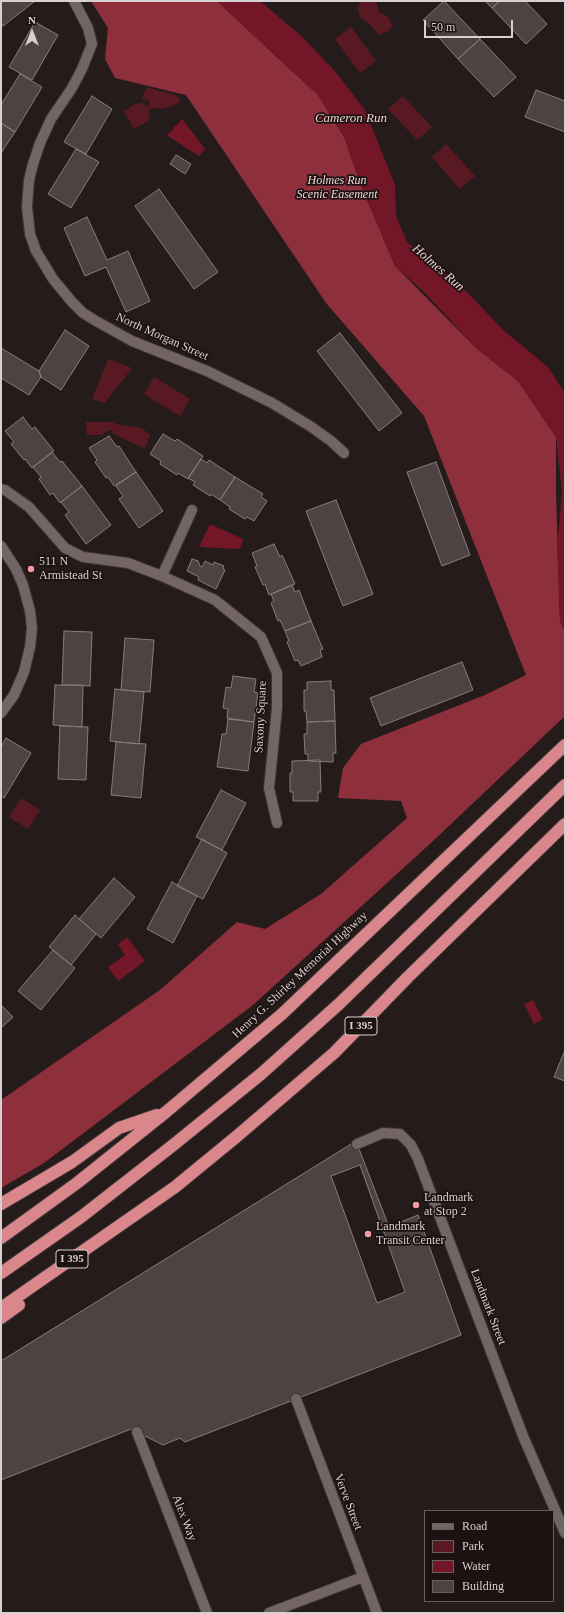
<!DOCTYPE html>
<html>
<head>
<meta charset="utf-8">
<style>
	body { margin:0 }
	#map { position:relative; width:566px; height:1614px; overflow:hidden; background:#261b1b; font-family:Georgia,serif }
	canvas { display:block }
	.frame { position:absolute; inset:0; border:2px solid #d8d0d0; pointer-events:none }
	.legend { position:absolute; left:424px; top:1510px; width:130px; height:92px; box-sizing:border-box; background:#1c1212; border:1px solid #675e5e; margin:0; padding:5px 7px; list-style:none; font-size:12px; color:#d8d0d0 }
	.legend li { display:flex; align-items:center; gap:8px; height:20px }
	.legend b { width:20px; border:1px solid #675e5e }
	.north { position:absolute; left:12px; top:12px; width:40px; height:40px; -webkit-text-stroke:3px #1c1212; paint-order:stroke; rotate:0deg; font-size:11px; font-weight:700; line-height:16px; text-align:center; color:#d8d0d0 }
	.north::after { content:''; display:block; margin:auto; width:14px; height:18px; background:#d8d0d0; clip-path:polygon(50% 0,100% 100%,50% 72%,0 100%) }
	.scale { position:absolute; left:424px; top:20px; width:89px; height:18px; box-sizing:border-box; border:2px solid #d8d0d0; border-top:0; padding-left:5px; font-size:12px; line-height:14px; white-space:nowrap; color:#d8d0d0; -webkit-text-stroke:3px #1c1212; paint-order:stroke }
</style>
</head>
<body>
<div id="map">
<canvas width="566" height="1614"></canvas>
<div class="frame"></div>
<ul class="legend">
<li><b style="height:5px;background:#736566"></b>Road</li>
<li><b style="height:11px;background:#591922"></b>Park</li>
<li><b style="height:11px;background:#731627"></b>Water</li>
<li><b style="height:11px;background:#4f4243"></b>Building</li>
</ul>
<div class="north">N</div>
<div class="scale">50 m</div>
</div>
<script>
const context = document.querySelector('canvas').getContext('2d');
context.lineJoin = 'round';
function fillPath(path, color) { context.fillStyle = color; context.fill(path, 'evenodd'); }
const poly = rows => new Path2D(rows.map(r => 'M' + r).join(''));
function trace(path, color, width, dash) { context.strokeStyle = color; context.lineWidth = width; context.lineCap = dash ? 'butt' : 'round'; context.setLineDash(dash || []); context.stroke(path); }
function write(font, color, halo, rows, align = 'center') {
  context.font = font + ' Georgia,serif'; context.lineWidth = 3.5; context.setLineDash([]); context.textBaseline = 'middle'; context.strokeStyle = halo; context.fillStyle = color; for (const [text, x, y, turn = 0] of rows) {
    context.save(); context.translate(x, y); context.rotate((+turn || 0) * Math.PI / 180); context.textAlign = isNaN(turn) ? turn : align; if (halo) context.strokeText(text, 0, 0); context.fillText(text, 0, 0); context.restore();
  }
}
const green = poly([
	[361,1,376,1,379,12,387,16,393,26,387,32,379,35,369,23,360,17,358,9],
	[351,27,376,61,360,73,335,39],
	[146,87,175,95,180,99,178,104,163,109,152,108,148,111,150,113,148,121,134,129,124,111,135,104,144,103,146,107,150,104,148,100,142,99],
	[403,96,432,127,417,140,388,109],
	[446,144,475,176,460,189,432,157],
	[108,359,132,368,105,403,92,399],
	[154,377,190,399,180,416,144,394],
	[86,422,115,422,114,424,142,428,150,435,145,449,114,434,111,430,105,432,103,435,87,435],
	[21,798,40,810,28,829,9,817]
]);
const forest = poly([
	[91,1,217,1,280,60,318,95,344,137,362,188,395,266,477,349,518,381,556,437,556,492,560,621,565,632,565,716,432,842,253,1005,44,1163,1,1188,1,1100,160,990,237,922,265,929,321,894,407,818,401,801,338,798,343,768,361,744,485,695,526,675,424,416,326,303,186,95,115,78,105,59,108,28]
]);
const water = poly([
	[217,1,260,1,300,35,334,70,365,110,395,185,396,216,407,242,471,296,502,329,548,367,565,393,565,632,560,621,557,548,562,493,556,437,518,381,477,349,426,294,395,266,362,188,344,137,318,95],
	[181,120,183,120,205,149,199,156,168,136,168,134,174,128,173,126,176,126],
	[210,524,243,539,240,549,201,547,200,545],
	[127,937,145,961,118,981,108,967,125,955,118,944],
	[533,1000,543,1019,534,1024,524,1004]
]);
const building = poly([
	[1,1,35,1,3,26,1,23,1,1],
	[444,1,480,39,458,59,423,20,444,1],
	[485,1,500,1,492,8,485,1],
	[500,1,525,1,547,24,526,44,492,8,500,1],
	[35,22,58,35,32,80,9,67,35,22],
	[480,39,516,77,494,97,458,59,480,39],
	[20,74,42,87,15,132,1,123,1,105,20,74],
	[536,90,565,101,565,132,525,117,536,90],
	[92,96,112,109,86,154,64,142,92,96],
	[1,123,15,132,1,153,1,123],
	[76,149,99,162,71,208,48,194,76,149],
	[176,155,191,164,185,174,170,164,176,155],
	[159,189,218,272,194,289,135,206,159,189],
	[87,217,107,260,128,251,150,301,126,312,106,267,85,276,64,228,87,217],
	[65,330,89,346,61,390,41,377,39,371,65,330],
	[340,333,402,413,379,431,317,351,340,333],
	[1,348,39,371,41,377,29,395,1,378,1,348],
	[23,417,32,429,35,427,54,451,32,468,25,459,24,460,11,444,14,442,5,431,23,417],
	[163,434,175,441,177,439,203,456,188,479,178,473,177,475,160,464,161,461,150,454,163,434],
	[109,436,117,447,119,446,136,472,114,486,108,477,106,478,95,462,97,460,89,448,109,436],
	[52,452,60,462,62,461,82,486,60,503,53,493,50,495,39,479,41,477,33,467,52,452],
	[201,459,207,463,209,460,235,477,220,500,211,494,210,496,193,485,195,482,188,478,201,459],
	[436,462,470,555,442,566,407,472,436,462],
	[136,472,163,511,139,528,119,499,123,496,116,486,136,472],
	[235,477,263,494,261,497,267,501,254,521,247,517,245,519,229,509,230,507,220,500,235,477],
	[82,486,111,525,86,544,65,515,69,512,61,502,82,486],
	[336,500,373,594,343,606,306,511,336,500],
	[274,544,280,557,282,555,295,584,269,595,265,584,263,585,255,567,257,566,252,553,274,544],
	[192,559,198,561,200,566,202,567,205,561,213,565,214,562,224,566,223,569,225,570,216,589,198,580,199,577,187,571,192,559],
	[292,585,295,592,299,590,311,621,285,631,280,620,278,621,271,603,274,601,271,594,292,585],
	[311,621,323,649,320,650,322,657,301,666,298,660,295,661,287,642,289,641,285,631,311,621],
	[64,631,92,632,90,686,62,685,64,631],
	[125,638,154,640,150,692,121,690,125,638],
	[462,662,473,690,381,726,370,698,462,662],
	[233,676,256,679,254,692,258,693,254,722,227,718,228,709,223,708,226,687,231,688,233,676],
	[331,681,331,690,334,690,335,721,307,722,306,711,304,711,304,690,307,690,307,682,331,681],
	[55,685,83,685,82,727,53,725,55,685],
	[115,689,144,692,139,744,110,741,115,689],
	[228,719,254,722,248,771,217,767,222,734,226,734,228,719],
	[335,721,336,753,333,753,333,762,308,761,308,754,305,754,304,734,307,734,307,722,335,721],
	[60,726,88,727,86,780,58,779,60,726],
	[6,738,31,753,4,798,1,796,1,747,6,738],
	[116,742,146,744,141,798,111,795,116,742],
	[320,760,321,792,318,792,318,801,293,801,293,792,290,792,290,773,292,773,292,761,320,760],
	[221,790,246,803,222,850,196,837,221,790],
	[202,839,227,853,203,899,177,886,202,839],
	[114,878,135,897,101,938,79,919,114,878],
	[172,882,197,896,173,943,147,929,172,882],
	[75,915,96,934,71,965,49,947,75,915],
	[53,950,75,968,41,1010,18,991,53,950],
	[1,1005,13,1017,1,1028,1,1005],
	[565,1050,565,1081,554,1077,565,1050],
	[356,1141,389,1227,418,1215,461,1335,185,1442,180,1438,163,1445,131,1429,1,1480,1,1361,356,1141],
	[360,1165,405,1292,377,1303,331,1176,360,1165]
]);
const street = poly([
	[74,1,88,28,92,44,82,69,72,88,51,119,40,143,33,164,29,180,27,207,30,234,36,251,53,279,72,302,83,313,96,321,132,341,207,371,272,403,310,426,331,441,344,453],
	[1,489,5,490,29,507,65,548,83,557,128,563,162,576,215,600,261,637,277,673,277,708,269,788,277,823],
	[1,546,16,569,23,585,30,611,32,628,30,647,24,672,14,695,1,713],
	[162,576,192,510],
	[357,1144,383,1133,400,1134,411,1145,418,1159,523,1436,565,1533],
	[296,1399,377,1613],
	[137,1432,207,1613],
	[269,1613,363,1577]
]);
const highway = poly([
	[1,1204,72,1162,119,1128,157,1115],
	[1,1238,77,1183,166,1112,282,1014,565,745],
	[1,1273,81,1217,172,1146,261,1074,339,1004,565,785],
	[1,1308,175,1187,236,1137,334,1053,408,977,565,824],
	[1,1318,19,1305]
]);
const markers = [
	[31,569,4,"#f49b9f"],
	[416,1205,4,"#f49b9f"],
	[368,1234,4,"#f49b9f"]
];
const shields = [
	[361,1026,32],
	[72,1259,32]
];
const shieldNames = [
	["I 395",361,1026],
	["I 395",72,1259]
];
const parkNames = [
	["Holmes Run",337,181],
	["Scenic Easement",337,195]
];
const streetNames = [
	["North Morgan Street",162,337,24],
	["Saxony Square",261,717,-87],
	["Henry G. Shirley Memorial Highway",300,975,-43],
	["Landmark Street",488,1307,69],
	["Verve Street",348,1502,69],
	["Alex Way",184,1518,69]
];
const poiNames = [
	["511 N",39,562],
	["Armistead St",39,576],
	["Landmark",424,1198],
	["at Stop 2",424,1212],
	["Landmark",376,1227],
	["Transit Center",376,1241]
];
const waterNames = [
	["Cameron Run",351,119],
	["Holmes Run",438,268,41]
];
fillPath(green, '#591922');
fillPath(forest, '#8e303c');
fillPath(water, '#731627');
fillPath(building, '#4f4243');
trace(building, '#897b7b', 1);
trace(street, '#3e3636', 12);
trace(highway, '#3e3636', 14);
trace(street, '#736566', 10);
trace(highway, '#d9878b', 12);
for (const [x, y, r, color] of markers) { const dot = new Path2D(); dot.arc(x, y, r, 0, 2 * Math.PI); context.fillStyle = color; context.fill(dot); trace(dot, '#1c1212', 1.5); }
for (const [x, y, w] of shields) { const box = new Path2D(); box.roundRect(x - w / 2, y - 9, w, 18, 3); context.fillStyle = '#1c1212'; context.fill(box); trace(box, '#d8d0d0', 1); }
write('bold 11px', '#d8d0d0', null, shieldNames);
write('italic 12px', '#f1d5d5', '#1c1212', parkNames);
write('12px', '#d8d0d0', '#1c1212', streetNames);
write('12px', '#d8d0d0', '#1c1212', poiNames, 'left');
write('italic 13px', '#edd1d2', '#1c1212', waterNames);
</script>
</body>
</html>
